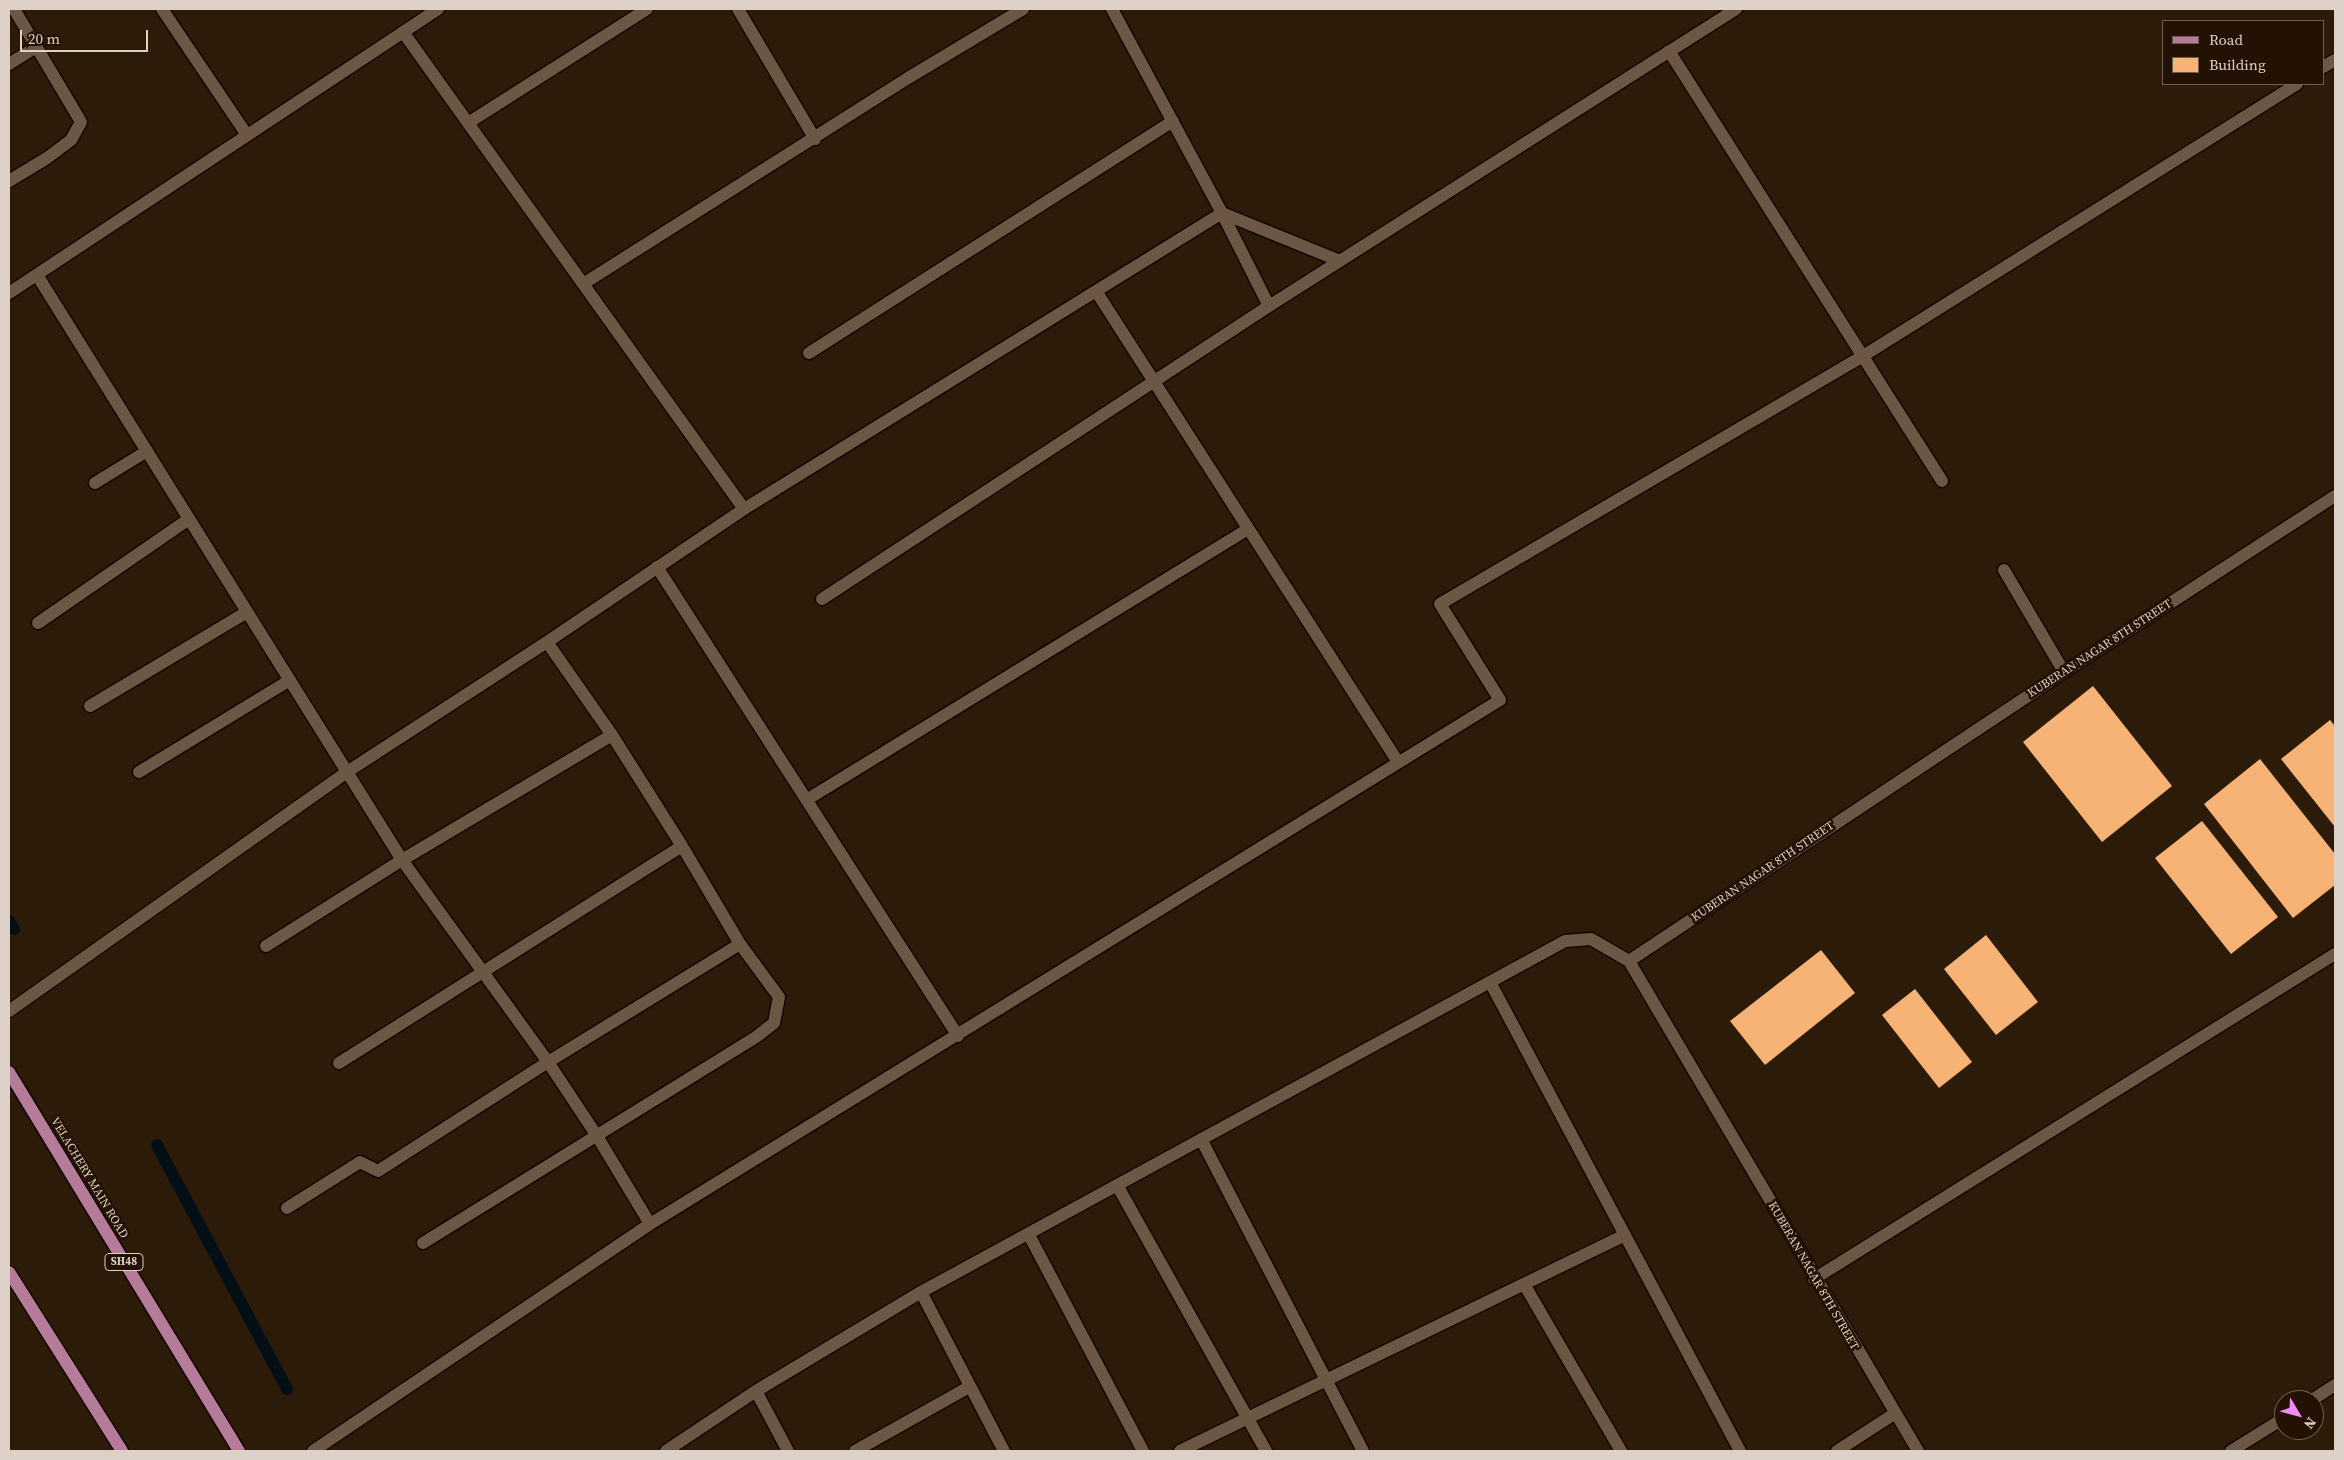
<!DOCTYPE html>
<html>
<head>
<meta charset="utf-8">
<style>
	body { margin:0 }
	#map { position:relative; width:2344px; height:1460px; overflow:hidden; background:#2d1b0a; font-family:"Source Serif 4",serif }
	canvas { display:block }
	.frame { position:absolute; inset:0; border:10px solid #ddd0c6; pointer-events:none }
	.legend { position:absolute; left:2162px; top:20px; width:162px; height:65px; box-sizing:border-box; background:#231203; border:1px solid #6d5e51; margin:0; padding:6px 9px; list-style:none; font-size:15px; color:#ddd0c6 }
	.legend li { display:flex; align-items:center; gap:10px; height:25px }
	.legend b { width:25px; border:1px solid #6d5e51 }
	.north { position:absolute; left:2274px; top:1390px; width:50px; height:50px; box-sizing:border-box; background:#231203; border:1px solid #6d5e51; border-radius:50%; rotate:127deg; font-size:14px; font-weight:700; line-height:20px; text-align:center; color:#ddd0c6 }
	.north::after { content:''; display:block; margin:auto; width:18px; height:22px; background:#f08bf5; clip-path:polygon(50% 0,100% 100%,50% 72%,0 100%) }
	.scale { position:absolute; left:20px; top:30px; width:128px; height:22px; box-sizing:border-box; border:2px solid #ddd0c6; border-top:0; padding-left:6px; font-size:15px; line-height:18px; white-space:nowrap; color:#ddd0c6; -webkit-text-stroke:4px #231203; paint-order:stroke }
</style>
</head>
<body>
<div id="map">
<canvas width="2344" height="1460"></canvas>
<div class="frame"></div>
<ul class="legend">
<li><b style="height:6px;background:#b57c9a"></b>Road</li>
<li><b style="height:14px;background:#f7b276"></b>Building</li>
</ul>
<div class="north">N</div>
<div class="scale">20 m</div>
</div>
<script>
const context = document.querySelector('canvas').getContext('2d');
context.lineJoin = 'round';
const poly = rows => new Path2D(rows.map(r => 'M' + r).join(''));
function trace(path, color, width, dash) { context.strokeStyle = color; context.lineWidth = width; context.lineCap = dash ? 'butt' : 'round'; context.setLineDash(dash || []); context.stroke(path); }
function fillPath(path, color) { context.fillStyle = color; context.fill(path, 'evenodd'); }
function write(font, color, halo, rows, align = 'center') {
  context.font = font + ' "Source Serif 4",serif'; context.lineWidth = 5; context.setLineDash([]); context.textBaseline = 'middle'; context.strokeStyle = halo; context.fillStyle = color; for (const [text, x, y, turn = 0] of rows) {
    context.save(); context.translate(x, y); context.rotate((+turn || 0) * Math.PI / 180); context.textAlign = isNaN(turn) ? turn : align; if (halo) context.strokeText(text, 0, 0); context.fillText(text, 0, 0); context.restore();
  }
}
const stream = poly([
	[9,921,14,929],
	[157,1145,287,1389]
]);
const building = poly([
	[2093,686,2172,786,2102,842,2023,742],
	[2330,720,2335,726,2335,827,2281,759],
	[2260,759,2335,854,2335,885,2293,918,2204,804],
	[2202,821,2278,917,2231,954,2155,858],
	[1986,935,2038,1002,1996,1035,1944,969],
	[1821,950,1855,993,1765,1065,1730,1021],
	[1915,989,1972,1062,1939,1088,1882,1015]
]);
const street = poly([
	[162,9,247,135],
	[738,9,815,139],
	[1112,9,1222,213,1269,306,1736,9],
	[403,32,744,509],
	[1669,51,1942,481],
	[9,64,36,47],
	[2323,67,2335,60],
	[468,123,647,9],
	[9,181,47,158,71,140,81,122,14,9],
	[1222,213,1340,261],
	[37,275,402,860,548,1062,597,1136,650,1224],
	[583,284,908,78,1023,9],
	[1096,291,1398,762],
	[9,293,438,9],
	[809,353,1173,121],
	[95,483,147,451],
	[657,567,958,1036],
	[2004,570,2064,672],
	[822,599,1269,306],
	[38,623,189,519],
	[90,706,247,612],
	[139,772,290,680],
	[808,799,1248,529],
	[266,946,402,860,612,735],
	[1629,961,2064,672,2335,496],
	[1490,982,1740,1451],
	[9,1011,347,772,547,642,744,509,1222,213],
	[339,1063,682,846],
	[1201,1139,1363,1451],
	[1117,1185,1266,1451],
	[287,1208,360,1162,378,1171,548,1062,740,944],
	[1029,1235,1143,1451],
	[423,1243,756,1037,774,1023,779,997,740,944,682,846,612,735,547,642],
	[1814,1279,2335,954],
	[1524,1284,1621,1451],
	[921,1292,1004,1451],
	[756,1391,788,1451],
	[2312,1400,2335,1385],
	[313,1451,650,1224,1500,700,1440,604,1863,356,2297,84],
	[666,1451,756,1391,921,1292,1565,941,1591,939,1629,961,1918,1451],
	[855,1451,969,1387],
	[1180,1451,1625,1235],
	[1837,1451,1894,1414],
	[2231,1451,2284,1418]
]);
const primary = poly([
	[9,1072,239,1451],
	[9,1272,122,1451]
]);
const shields = [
	[124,1262,38]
];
const shieldNames = [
	["SH48",124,1262]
];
const streetNames = [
	["KUBERAN NAGAR 8TH STREET",2100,649,-33],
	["KUBERAN NAGAR 8TH STREET",1763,872,-34],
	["VELACHERY MAIN ROAD",89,1178,59],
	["KUBERAN NAGAR 8TH STREET",1813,1276,60]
];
trace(stream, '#040f15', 12);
fillPath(building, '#f7b276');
trace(street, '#150500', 15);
trace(primary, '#150500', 15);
trace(street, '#6c5744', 12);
trace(primary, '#b57c9a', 12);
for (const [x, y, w] of shields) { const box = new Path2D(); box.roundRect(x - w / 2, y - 8.5, w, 17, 4); context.fillStyle = '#231203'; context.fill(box); trace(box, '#ddd0c6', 1); }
write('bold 11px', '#ddd0c6', null, shieldNames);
write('12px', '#ddd0c6', '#231203', streetNames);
</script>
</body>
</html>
